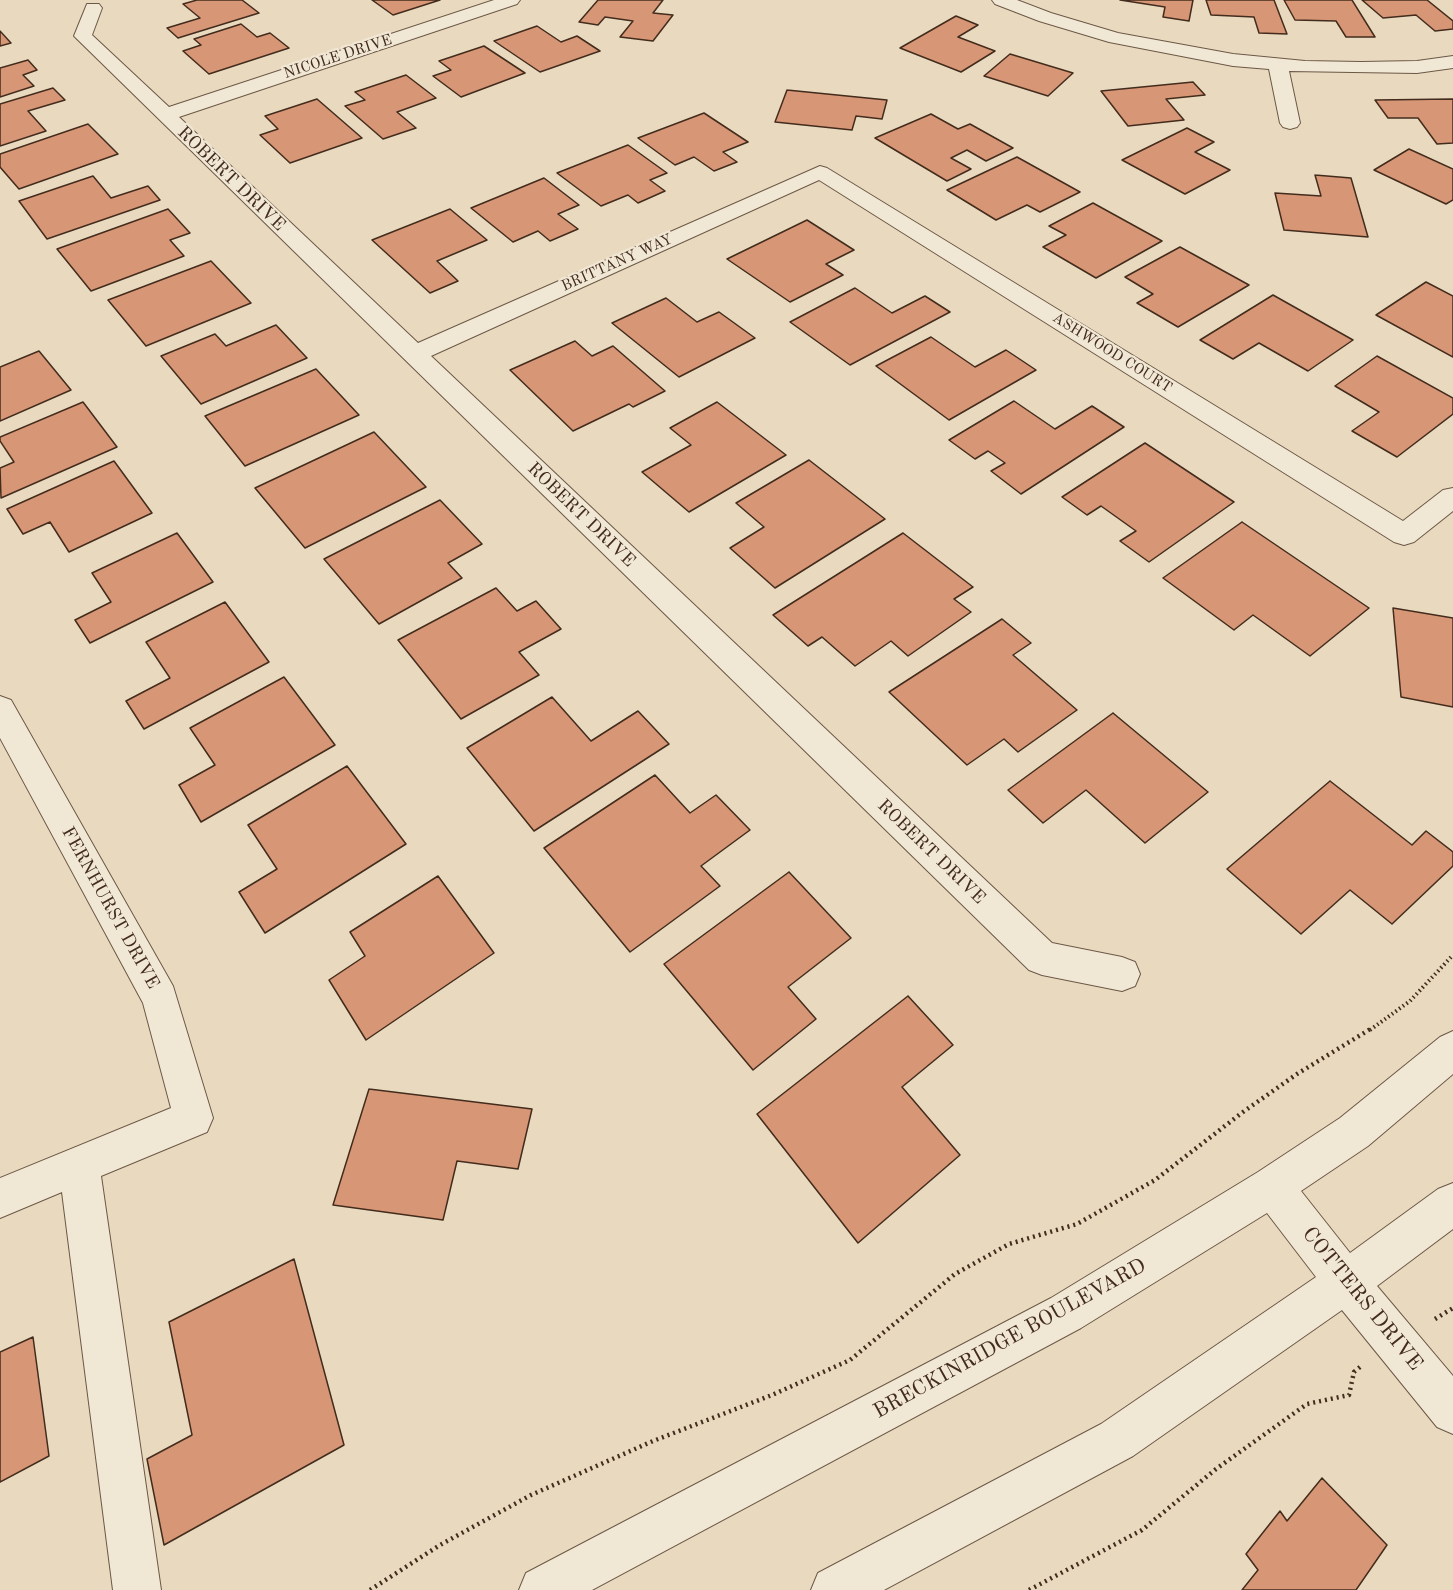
<!DOCTYPE html>
<html>
<head>
<meta charset="utf-8">
<style>
	body { margin:0 }
	canvas { display:block; background:#e9dabf }
</style>
</head>
<body>
<canvas width="1453" height="1590"></canvas>
<script>
const context = document.querySelector('canvas').getContext('2d');
context.lineJoin = 'round';
function fillPath(path, color) { context.fillStyle = color; context.fill(path, 'evenodd'); }
const poly = rows => new Path2D(rows.map(r => 'M' + r).join(''));
function trace(path, color, width, dash) { context.strokeStyle = color; context.lineWidth = width; context.lineCap = dash ? 'butt' : 'round'; context.setLineDash(dash || []); context.stroke(path); }
function write(font, color, halo, rows, align = 'center') {
  context.font = font + ' "Old Standard TT",serif'; context.lineWidth = 4.5; context.setLineDash([]); context.textBaseline = 'middle'; context.strokeStyle = halo; context.fillStyle = color; for (const [text, x, y, turn = 0] of rows) {
    context.save(); context.translate(x, y); context.rotate((+turn || 0) * Math.PI / 180); context.textAlign = isNaN(turn) ? turn : align; if (halo) context.strokeText(text, 0, 0); context.fillText(text, 0, 0); context.restore();
  }
}
const building = poly([
	[197,0,242,0,259,13,178,38,167,28,200,18,183,4,197,0],
	[372,0,440,0,393,15,372,0],
	[598,0,663,0,653,13,673,15,653,41,620,37,633,21,605,17,598,25,579,22,598,0],
	[1120,0,1193,0,1189,21,1163,17,1165,7,1120,0],
	[1206,0,1274,0,1287,34,1259,33,1254,17,1211,15,1206,0],
	[1284,0,1352,0,1375,37,1346,37,1336,21,1295,20,1284,0],
	[1362,0,1427,0,1453,21,1453,29,1435,31,1416,15,1383,18,1362,0],
	[956,16,978,25,958,37,995,51,961,72,900,48,956,16],
	[241,24,257,37,270,33,289,48,209,74,183,51,201,45,194,39,241,24],
	[537,26,561,42,577,36,600,51,540,72,494,41,537,26],
	[0,31,11,43,0,46,0,31],
	[484,46,525,73,461,97,433,76,451,70,439,61,484,46],
	[1010,54,1073,73,1048,96,984,76,1010,54],
	[28,60,37,70,23,75,34,86,0,97,0,68,28,60],
	[406,75,436,98,397,112,416,128,383,139,345,106,365,100,355,92,406,75],
	[1193,82,1205,95,1166,99,1184,120,1128,126,1101,91,1193,82],
	[53,88,65,100,28,111,46,131,0,146,0,104,53,88],
	[787,90,887,100,882,119,856,116,852,130,775,122,787,90],
	[317,99,362,138,290,163,260,135,278,129,265,116,317,99],
	[1453,99,1453,143,1437,144,1418,118,1388,118,1375,100,1453,99],
	[704,113,748,142,723,152,737,162,714,171,694,157,675,165,638,138,704,113],
	[931,114,958,129,970,124,1013,148,986,161,967,150,951,158,971,169,947,181,875,138,931,114],
	[88,124,118,154,19,189,0,167,0,154,88,124],
	[1187,128,1214,142,1195,152,1230,170,1185,194,1122,160,1187,128],
	[628,145,667,173,650,180,665,191,638,203,628,195,601,206,557,173,628,145],
	[1409,149,1453,169,1453,200,1446,204,1374,170,1409,149],
	[1017,157,1080,192,1040,212,1027,205,996,220,947,190,1017,157],
	[1315,175,1351,178,1368,237,1284,230,1275,193,1321,196,1315,175],
	[93,176,111,198,148,186,160,200,47,239,19,201,93,176],
	[544,178,579,205,558,214,578,229,550,241,538,231,513,242,471,208,544,178],
	[1093,203,1162,241,1096,278,1043,247,1066,235,1049,226,1093,203],
	[168,209,190,233,170,240,184,256,91,291,57,249,168,209],
	[450,209,487,240,437,261,458,281,430,293,372,240,450,209],
	[807,220,854,250,826,264,843,275,790,302,727,259,807,220],
	[1180,247,1249,285,1178,327,1137,303,1153,294,1125,277,1180,247],
	[211,261,251,303,146,346,108,300,211,261],
	[1426,282,1453,296,1453,357,1376,315,1426,282],
	[855,288,892,313,925,296,950,312,850,365,790,322,855,288],
	[1273,295,1353,340,1308,371,1259,343,1233,359,1200,340,1273,295],
	[666,298,697,322,719,312,755,338,679,377,612,323,666,298],
	[276,325,307,358,201,404,161,356,215,334,226,346,276,325],
	[931,337,975,367,1006,350,1036,370,949,420,876,366,931,337],
	[575,341,592,356,613,346,665,391,633,407,629,404,573,431,510,370,575,341],
	[39,351,71,390,0,421,0,367,39,351],
	[1377,356,1453,398,1453,414,1397,457,1352,431,1379,412,1335,386,1377,356],
	[316,369,359,415,245,466,205,416,316,369],
	[1014,401,1055,429,1092,406,1124,427,1021,494,991,471,1005,463,988,451,975,459,949,440,1014,401],
	[83,402,117,447,1,498,0,468,14,462,0,441,0,437,83,402],
	[717,402,786,455,689,512,642,472,691,445,670,428,717,402],
	[374,432,426,487,305,548,255,488,374,432],
	[1145,443,1234,502,1149,562,1120,541,1136,531,1101,506,1087,515,1062,497,1145,443],
	[809,460,885,519,775,588,730,548,764,527,736,503,809,460],
	[114,461,152,513,69,552,50,522,23,534,7,509,114,461],
	[440,500,482,544,448,563,462,578,379,624,324,559,440,500],
	[1242,522,1369,608,1310,656,1253,615,1234,630,1163,578,1242,522],
	[177,533,213,582,90,643,75,620,111,602,92,573,177,533],
	[903,533,973,587,954,599,971,612,908,656,891,641,855,666,822,637,808,646,773,615,903,533],
	[496,588,517,611,536,601,561,629,519,652,539,675,461,719,398,640,496,588],
	[225,602,269,662,144,729,126,701,170,678,146,642,225,602],
	[1393,608,1453,618,1453,707,1401,697,1393,608],
	[1002,619,1031,643,1013,655,1077,710,1018,752,1004,739,967,765,889,692,1002,619],
	[284,677,335,745,201,822,179,785,215,765,190,728,284,677],
	[552,697,591,741,638,711,669,744,534,831,467,748,552,697],
	[1113,713,1208,792,1145,843,1086,790,1043,823,1008,790,1113,713],
	[347,766,406,844,265,933,239,892,277,869,248,825,347,766],
	[655,775,690,813,716,795,750,830,701,866,720,886,630,952,544,848,655,775],
	[1330,781,1412,845,1426,831,1453,852,1453,866,1392,924,1350,890,1301,934,1227,869,1330,781],
	[789,872,851,938,788,987,816,1019,753,1070,664,964,789,872],
	[438,876,494,953,366,1040,329,980,365,956,350,932,438,876],
	[908,996,953,1045,902,1087,960,1155,858,1243,757,1114,908,996],
	[369,1089,532,1109,518,1169,457,1161,443,1220,333,1205,369,1089],
	[294,1259,344,1445,164,1545,147,1459,192,1435,169,1322,294,1259],
	[33,1337,49,1456,0,1482,0,1352,33,1337],
	[1322,1478,1387,1545,1356,1590,1242,1590,1258,1570,1246,1554,1280,1511,1287,1521,1322,1478]
]);
const pathFar1 = poly([
	[1370,1030,1410,1001,1453,955]
]);
const path = poly([
	[1435,1319,1453,1308],
	[370,1590,440,1545,531,1495,653,1441,772,1395,850,1360,955,1274,1009,1244,1077,1224,1155,1180,1243,1112,1297,1074,1372,1028],
	[1029,1590,1142,1530,1216,1469,1307,1404,1349,1395,1354,1372,1360,1367]
]);
const minor = poly([
	[494,0,520,0,517,4,179,117,418,343,820,166,827,168,1403,521,1443,490,1453,488,1453,511,1414,542,1404,545,1394,542,819,180,431,356,1052,943,1122,957,1135,962,1140,974,1135,986,1122,991,1042,975,1029,970,74,36,87,4,99,4,102,8,92,35,169,107,494,0],
	[992,0,1017,0,1051,13,1118,33,1233,54,1305,61,1361,62,1417,61,1453,56,1453,68,1417,73,1289,71,1300,123,1297,127,1290,129,1283,127,1280,123,1269,69,1233,66,1109,42,1039,21,995,4,992,0],
	[0,696,11,700,173,986,213,1118,207,1132,101,1176,161,1590,113,1590,62,1192,0,1218,0,1178,171,1108,143,1003,0,738,0,696],
	[1453,1031,1453,1074,1368,1146,1301,1191,1350,1253,1438,1189,1453,1183,1453,1229,1377,1286,1453,1376,1453,1434,1437,1427,1342,1310,1133,1456,884,1590,811,1590,818,1573,1101,1424,1316,1277,1267,1213,1081,1328,592,1590,519,1590,526,1573,1051,1298,1258,1172,1340,1118,1440,1037,1453,1031]
]);
const farStreetnames = [
	["NICOLE DRIVE",338,57,-18],
	["BRITTANY WAY",617,263,-24],
	["ASHWOOD COURT",1112,353,32]
];
const streetNames = [
	["ROBERT DRIVE",231,179,44],
	["ROBERT DRIVE",581,515,44],
	["ROBERT DRIVE",931,852,44],
	["FERNHURST DRIVE",110,908,61]
];
const nearStreetnames = [
	["COTTERS DRIVE",1362,1299,51],
	["BRECKINRIDGE BOULEVARD",1010,1339,-29]
];
fillPath(building, '#d79675');
trace(building, '#432c1d', 1.5);
trace(minor, '#6c5846', 2);
trace(pathFar1, '#432c1d', 4, [1.5, 3]);
trace(path, '#432c1d', 4.5, [2, 4]);
fillPath(minor, '#f1e7d5');
write('15px', '#432c1d', '#f1e7d5', farStreetnames);
write('18px', '#432c1d', '#f1e7d5', streetNames);
write('21px', '#432c1d', '#f1e7d5', nearStreetnames);
</script>
</body>
</html>
